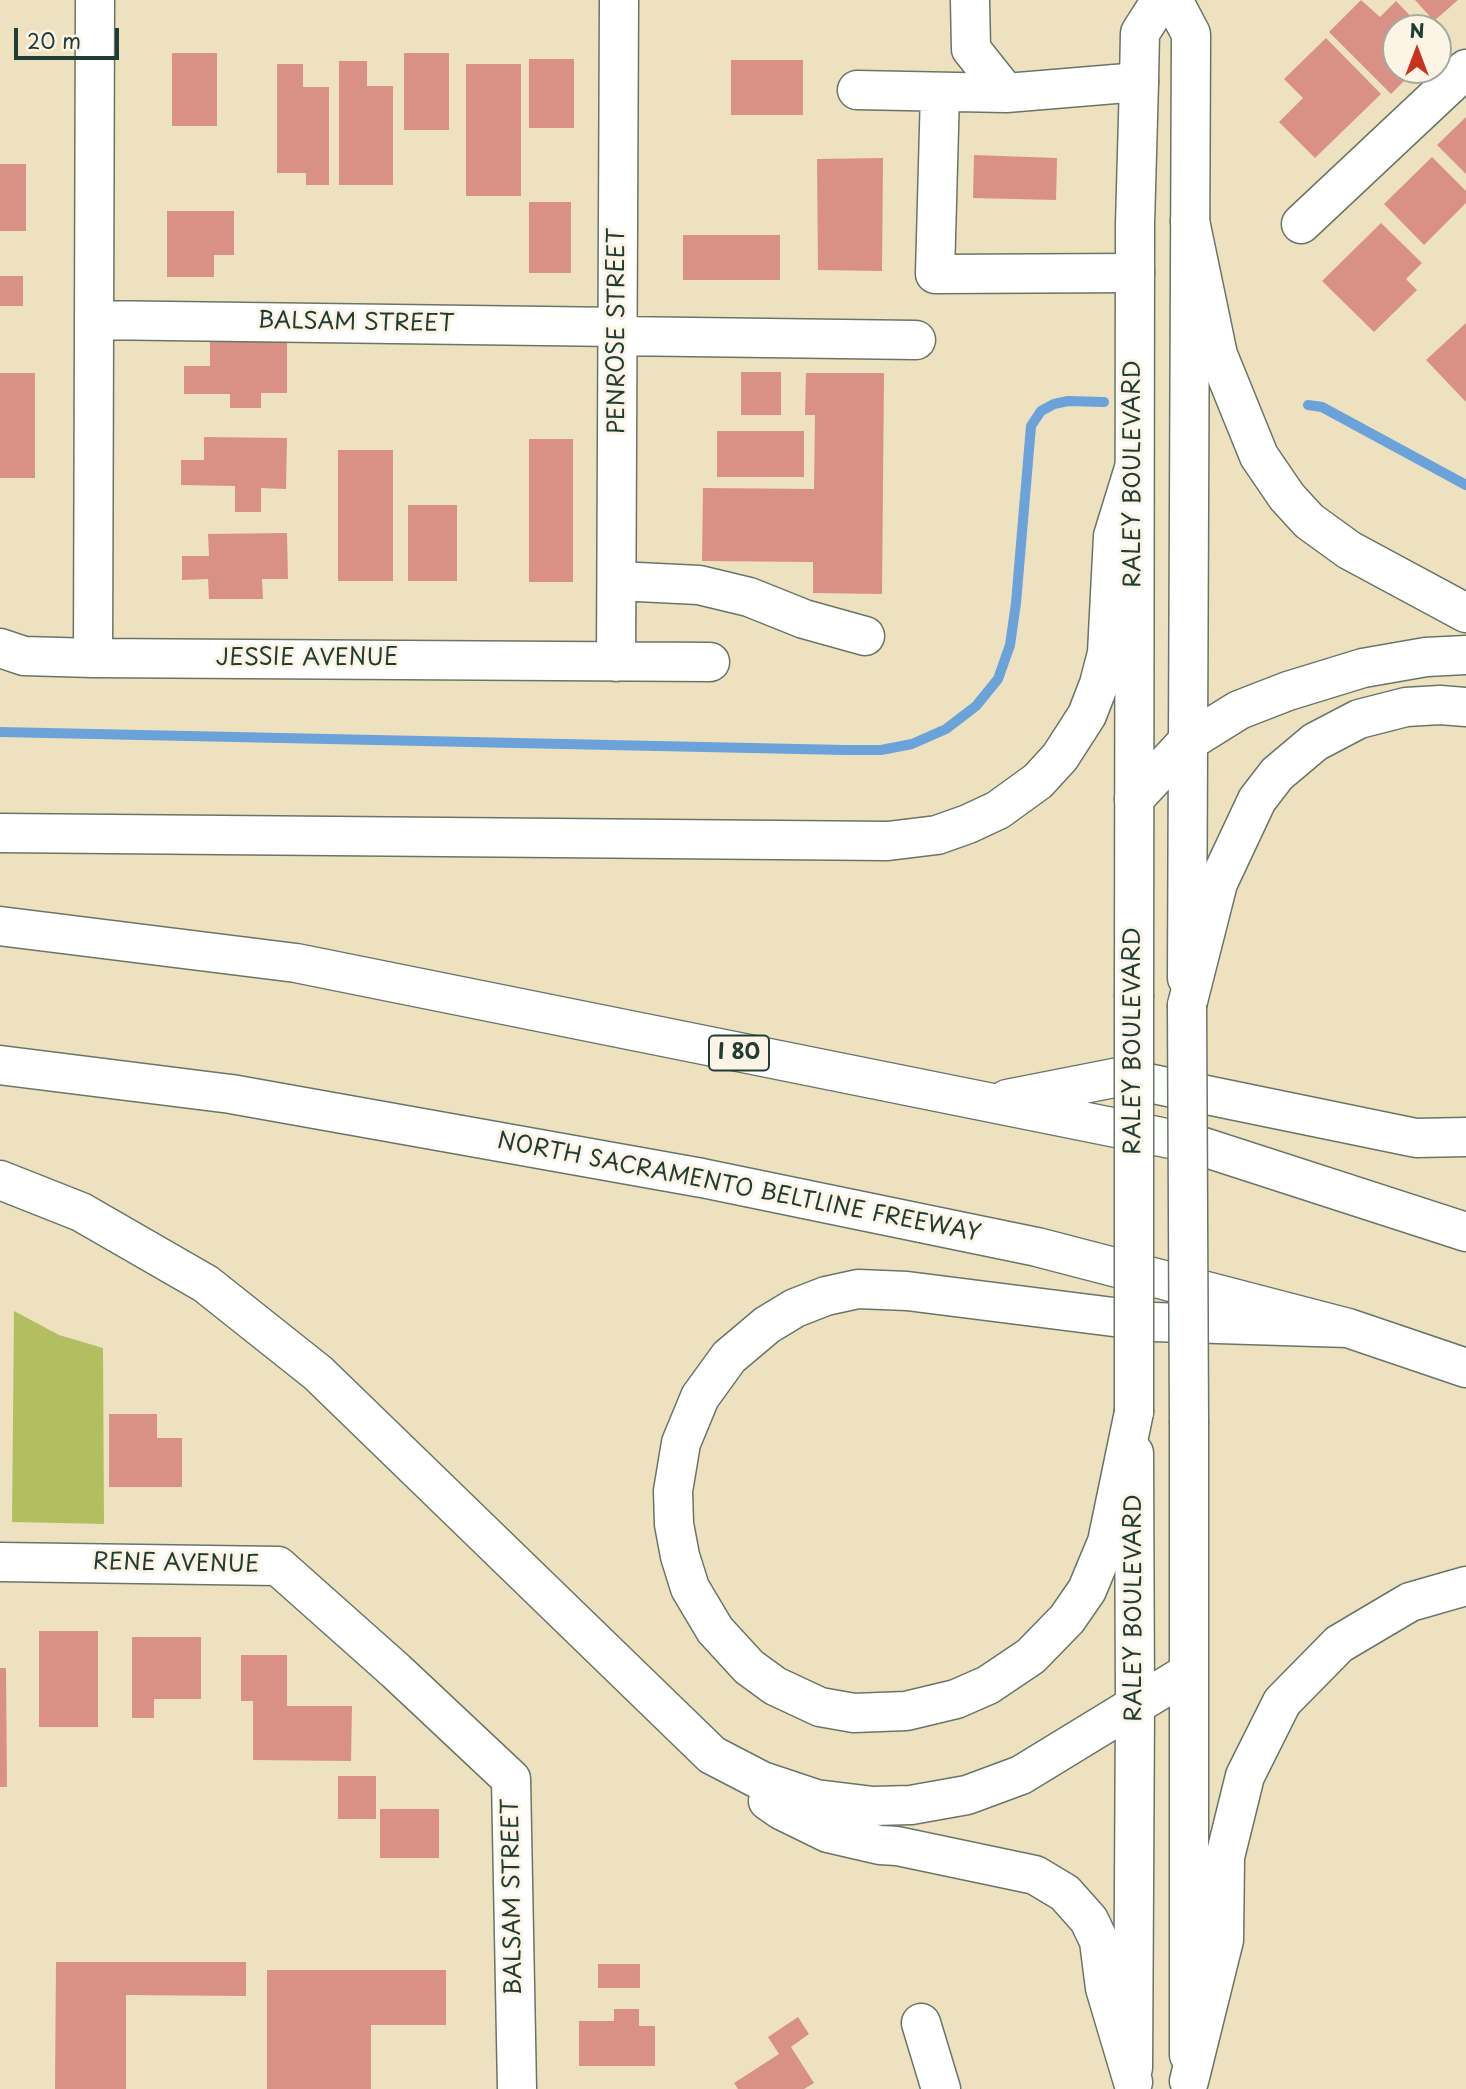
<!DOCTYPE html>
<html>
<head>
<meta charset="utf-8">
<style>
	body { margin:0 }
	#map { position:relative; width:1466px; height:2089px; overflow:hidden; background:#eee1c0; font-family:"Playpen Sans",sans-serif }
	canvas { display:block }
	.north { position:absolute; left:1382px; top:14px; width:70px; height:70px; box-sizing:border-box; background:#fcf5e5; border:2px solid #a4ab9e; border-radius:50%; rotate:0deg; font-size:19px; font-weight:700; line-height:28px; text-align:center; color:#1f3d34 }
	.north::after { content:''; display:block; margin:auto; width:24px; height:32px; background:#c8321e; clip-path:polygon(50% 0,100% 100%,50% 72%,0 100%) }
	.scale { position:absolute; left:14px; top:28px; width:105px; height:32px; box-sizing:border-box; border:4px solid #1f3d34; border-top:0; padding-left:9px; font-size:21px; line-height:24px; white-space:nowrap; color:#1f3d34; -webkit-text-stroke:5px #fcf5e5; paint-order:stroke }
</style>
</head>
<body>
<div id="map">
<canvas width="1466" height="2089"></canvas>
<div class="north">N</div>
<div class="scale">20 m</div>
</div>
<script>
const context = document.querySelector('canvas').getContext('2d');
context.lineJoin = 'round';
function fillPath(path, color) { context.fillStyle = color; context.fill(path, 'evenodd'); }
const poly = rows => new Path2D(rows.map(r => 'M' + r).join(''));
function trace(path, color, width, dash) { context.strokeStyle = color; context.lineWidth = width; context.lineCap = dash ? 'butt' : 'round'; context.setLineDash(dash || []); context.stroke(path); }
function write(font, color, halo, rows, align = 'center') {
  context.font = font + ' "Playpen Sans",sans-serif'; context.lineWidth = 6; context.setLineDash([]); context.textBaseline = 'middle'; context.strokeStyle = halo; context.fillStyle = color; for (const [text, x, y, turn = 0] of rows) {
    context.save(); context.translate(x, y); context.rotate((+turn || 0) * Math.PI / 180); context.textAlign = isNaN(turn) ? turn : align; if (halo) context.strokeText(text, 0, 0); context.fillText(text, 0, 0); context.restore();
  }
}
const green = poly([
	[14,1311,59,1335,103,1348,104,1524,12,1522]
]);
const stream = poly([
	[1308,405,1322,407,1466,485],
	[0,732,845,750,881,750,912,744,946,729,976,706,998,679,1010,645,1016,603,1031,426,1041,411,1054,404,1068,401,1104,402]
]);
const building = poly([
	[1361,0,1380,17,1396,1,1422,28,1396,28,1396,70,1415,70,1391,94,1329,32],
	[1415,0,1458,0,1434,21],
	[1326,38,1381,94,1315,158,1279,122,1303,98,1284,79],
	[172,53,217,53,217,126,172,126],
	[404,53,449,53,449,130,404,130],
	[529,59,574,59,574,128,529,128],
	[731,60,803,60,803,115,731,115],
	[339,61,367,61,367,86,393,86,393,185,339,185],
	[277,64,303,64,303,87,329,87,329,185,306,185,306,173,277,173],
	[466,64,521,64,521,196,466,196],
	[1466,117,1466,174,1437,145],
	[974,155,1057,158,1056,200,973,198],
	[1432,157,1466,191,1466,203,1424,245,1384,204],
	[883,158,882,271,818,270,817,159],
	[0,164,26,164,26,231,0,231],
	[529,202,571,202,571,273,529,273],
	[167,211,234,211,234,255,214,255,214,277,167,277],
	[1381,223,1422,263,1406,279,1417,290,1374,332,1322,281],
	[683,235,780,235,780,280,683,280],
	[0,276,23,276,23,306,0,306],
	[1466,323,1466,402,1426,360],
	[210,340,287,340,287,393,261,393,261,408,230,408,230,394,184,394,184,366,210,366],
	[741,372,781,372,781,415,741,415],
	[0,373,35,373,35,478,0,478],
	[806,373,884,373,882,594,813,593,813,562,702,561,703,488,814,489,815,415,805,415],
	[717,431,804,431,804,477,717,477],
	[204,437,287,438,286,489,261,488,261,512,235,512,235,486,181,485,181,460,204,460],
	[529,439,573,439,573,582,529,582],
	[338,450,393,450,393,581,338,581],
	[408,505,457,505,457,581,408,581],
	[287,533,288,579,262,579,263,599,209,599,208,579,182,580,182,556,209,556,208,534],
	[109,1414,157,1414,157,1438,182,1438,182,1487,109,1487],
	[39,1631,98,1631,98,1727,39,1727],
	[132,1637,201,1637,201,1699,154,1699,154,1718,132,1718],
	[241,1655,287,1655,287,1706,352,1706,351,1761,253,1760,253,1701,241,1701],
	[0,1668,6,1668,7,1787,0,1787],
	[338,1776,376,1776,376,1819,338,1819],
	[380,1809,439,1809,439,1858,380,1858],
	[56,1962,246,1962,246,1996,126,1995,126,2089,55,2089],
	[598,1964,640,1964,640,1988,598,1988],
	[267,1970,446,1970,446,2025,371,2025,371,2089,267,2089],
	[614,2009,639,2009,639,2026,655,2026,655,2066,579,2066,579,2021,614,2021],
	[798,2017,809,2034,791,2047,814,2083,804,2089,738,2089,734,2083,779,2054,768,2037]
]);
const minor = poly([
	[970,0,971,49,1006,93,1139,82],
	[857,90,1006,93],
	[940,92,935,274,1135,273],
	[1301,224,1466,69],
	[94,320,618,327],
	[618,336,916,340],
	[617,581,699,585,749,597,804,619,865,636],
	[0,648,24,656,93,658,710,662],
	[93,658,95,0],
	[616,662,619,0],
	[0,1562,278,1566,396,1671,511,1779,517,2089],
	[921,2023,941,2089]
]);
const major = poly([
	[1173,0,1191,34,1187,978],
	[1134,994,1135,224,1139,82,1140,33,1161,0],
	[1189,2055,1189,1423],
	[1133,2068,1135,1705,1134,1453]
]);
const highway = poly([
	[1190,221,1218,355,1259,456,1287,497,1309,521,1349,550,1466,613],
	[1134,799,1186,743,1239,710,1288,691,1363,668,1426,657,1466,655],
	[0,833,888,841,937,835,968,824,998,810,1038,781,1060,757,1087,715,1099,684,1107,653,1113,536,1134,468],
	[0,926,296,963,1191,1143,1466,1232],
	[1187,1005,1218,883,1257,800,1277,774,1315,742,1359,719,1406,707,1440,705,1466,707],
	[0,1065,231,1094,702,1178,1037,1247,1348,1328,1466,1368],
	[1007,1099,1119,1077,1416,1138,1466,1137],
	[0,1180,81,1212,206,1284,318,1373,712,1755,762,1781,816,1799,873,1806,911,1805,967,1795,1021,1775,1188,1673],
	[1134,1412,1107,1542,1087,1590,1067,1619,1031,1656,988,1685,956,1699,906,1711,854,1713,820,1707,775,1686,749,1667,715,1630,690,1588,680,1556,674,1524,673,1491,681,1443,700,1397,729,1357,767,1325,795,1308,826,1296,858,1289,907,1291,1153,1322,1348,1328],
	[768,1801,781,1810,828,1833,880,1845,897,1846,1035,1875,1065,1893,1089,1920,1099,1941,1105,1988,1133,2082],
	[1189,2081,1224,1940,1225,1857,1245,1776,1282,1702,1339,1644,1410,1602,1466,1586]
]);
const majorBridge = poly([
	[1134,994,1134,1412],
	[1187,1005,1189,1423]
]);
const shields = [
	[739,1053,60]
];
const shieldNames = [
	["I 80",739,1053]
];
const streetNames = [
	["BALSAM STREET",356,323,1],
	["PENROSE STREET",618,331,-90],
	["RALEY BOULEVARD",1134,474,-90],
	["JESSIE AVENUE",307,659],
	["RALEY BOULEVARD",1134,1041,-90],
	["NORTH SACRAMENTO BELTLINE FREEWAY",739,1188,11],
	["RENE AVENUE",176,1564,1],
	["RALEY BOULEVARD",1135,1608,-90],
	["BALSAM STREET",513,1897,-91]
];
fillPath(green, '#b2bf61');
trace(stream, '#6ba2d9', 10);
fillPath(building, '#d99186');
trace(minor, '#677665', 41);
trace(major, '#677665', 41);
trace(highway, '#677665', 41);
trace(minor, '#fff', 38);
trace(major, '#fff', 38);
trace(highway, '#fff', 38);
trace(majorBridge, '#677665', 41, []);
trace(majorBridge, '#fff', 38);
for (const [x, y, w] of shields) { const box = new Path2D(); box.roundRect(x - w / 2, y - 17.5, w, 35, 5); context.fillStyle = '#fcf5e5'; context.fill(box); trace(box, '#1f3d34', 2); }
write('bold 21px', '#1f3d34', null, shieldNames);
write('23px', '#1f3d34', '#fcf5e5', streetNames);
</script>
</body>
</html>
